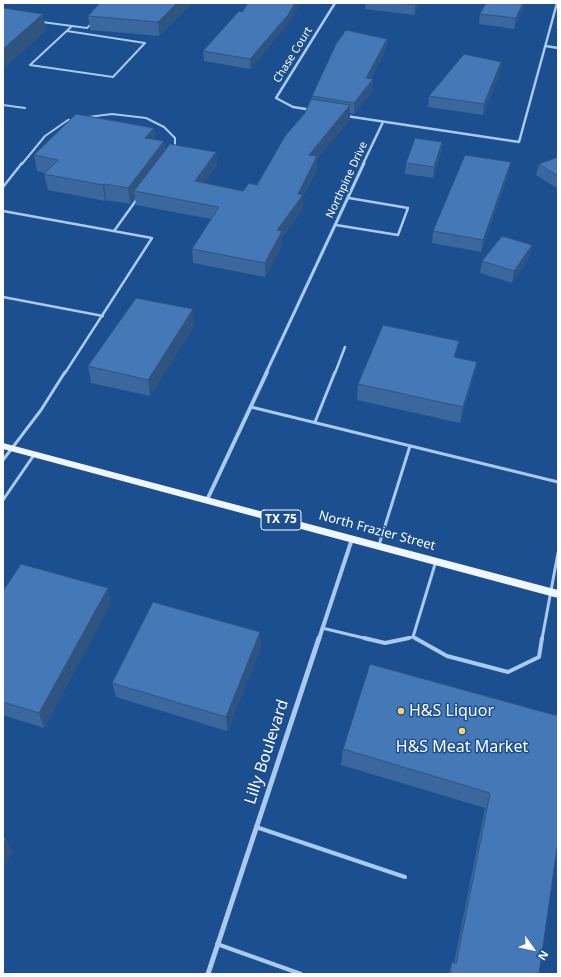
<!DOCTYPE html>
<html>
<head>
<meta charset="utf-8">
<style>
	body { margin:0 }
	#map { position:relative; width:561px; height:977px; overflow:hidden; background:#1b4f8f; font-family:"Noto Sans",sans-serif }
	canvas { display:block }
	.frame { position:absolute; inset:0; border:4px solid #fff; pointer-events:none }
	.north { position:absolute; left:513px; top:929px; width:40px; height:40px; -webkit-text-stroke:3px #1b4f8f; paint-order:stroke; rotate:123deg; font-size:11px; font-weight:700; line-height:16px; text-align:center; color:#fff }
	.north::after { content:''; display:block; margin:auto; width:14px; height:18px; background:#fff; clip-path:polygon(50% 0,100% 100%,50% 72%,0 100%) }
</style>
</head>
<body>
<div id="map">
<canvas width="561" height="977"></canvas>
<div class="frame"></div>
<div class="north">N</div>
</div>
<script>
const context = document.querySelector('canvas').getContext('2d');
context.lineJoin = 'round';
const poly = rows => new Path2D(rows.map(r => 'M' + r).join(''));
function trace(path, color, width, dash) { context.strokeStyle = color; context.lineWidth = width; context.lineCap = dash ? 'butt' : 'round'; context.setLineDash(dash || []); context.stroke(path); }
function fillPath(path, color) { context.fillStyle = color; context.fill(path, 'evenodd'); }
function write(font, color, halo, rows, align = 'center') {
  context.font = font + ' "Noto Sans",sans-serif'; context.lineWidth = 3; context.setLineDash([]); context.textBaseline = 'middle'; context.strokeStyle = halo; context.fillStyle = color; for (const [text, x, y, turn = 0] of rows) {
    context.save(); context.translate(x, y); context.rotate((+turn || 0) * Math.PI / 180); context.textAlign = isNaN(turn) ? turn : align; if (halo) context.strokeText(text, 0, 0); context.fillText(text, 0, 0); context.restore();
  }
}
const laneFar3 = poly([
	[42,22,87,28,91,24],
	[67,31,145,43,113,77,30,65,72,26],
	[3,105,25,108],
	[88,117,112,114,146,118,164,127,175,138,175,148],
	[22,164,45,136,68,120,72,120]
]);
const laneFar2 = poly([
	[3,187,22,163],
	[3,211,152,238,65,373],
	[336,225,398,235,408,208,349,198],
	[114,231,137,199],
	[3,297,103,316],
	[335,373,345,347]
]);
const laneFar1 = poly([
	[251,407,558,482],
	[315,422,335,372],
	[3,460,41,410,65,372],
	[3,500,34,455],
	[379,545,410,446],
	[322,628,368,639],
	[404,639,413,637],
	[416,639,413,637,436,561],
	[542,639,558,553]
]);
const lane = poly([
	[364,638,385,643,409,638],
	[415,638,447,656,508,672,539,657,542,638],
	[256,827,405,877],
	[217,944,301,974]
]);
const streetFar3 = poly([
	[546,46,558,48],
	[312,110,293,107,276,98,335,3],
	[346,116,519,142,557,3],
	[363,164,383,122]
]);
const streetFar2 = poly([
	[266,373,364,163]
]);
const streetFar1 = poly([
	[207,500,267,372],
	[319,639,352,539]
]);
const street = poly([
	[208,974,319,638]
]);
const primary = poly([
	[3,443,558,590,558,598,3,449,3,443]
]);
const wall = poly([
	[100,3,192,3,159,36,90,30,88,16],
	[366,3,420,3,414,15,365,9],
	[486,3,525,3,514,29,479,24,480,14],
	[287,25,250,69,204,61,203,51],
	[387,39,386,49,371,79,373,79,373,90,354,114,350,113,350,119,317,159,317,170,303,197,303,209,282,237,282,245,265,277,193,263,192,249,211,219,136,205,135,198,130,204,106,200,105,201,48,190,44,174,46,173,37,171,34,155,154,128,155,139,164,141,165,150,216,152,217,165,204,183,243,191,257,185,305,113,312,100,312,96],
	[500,73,483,115,428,107,429,96],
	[442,142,441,153,433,178,405,174,406,163],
	[558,157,558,189,536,175,539,164],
	[509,173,481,252,432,243,433,231],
	[530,256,512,283,480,273,482,261],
	[194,326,150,396,91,383,88,366],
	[456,357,477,362,473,378,460,423,357,400,358,384],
	[108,588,111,603,44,728,3,715,3,591],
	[261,647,227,731,116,697,112,683],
	[558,716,539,974,448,974,452,962,454,963,485,808,341,765,343,749]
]);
const shadedWall = poly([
	[177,3,192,3,159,36,158,22],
	[295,3,301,3,287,25,250,69,250,59],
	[416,3,420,3,414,15,415,5],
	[523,3,525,3,514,29,516,18],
	[43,14,46,31,3,70,3,49],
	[387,39,386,49,366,89,373,79,373,90,354,114,354,103],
	[501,62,500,73,483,115,484,104],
	[350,105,350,119,317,159,317,170,303,197,303,209,282,237,282,245,265,277,265,263,277,230,298,194,309,155],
	[154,128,155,143,145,138],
	[164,141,165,156,134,191,135,198,130,204,128,188],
	[442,142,441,153,433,178,434,167],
	[216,152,217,165,196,194,195,181],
	[511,162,509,173,481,252,483,240],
	[104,184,106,200,105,201,103,185],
	[532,245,530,256,512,283,514,271],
	[193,309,194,326,150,396,148,380],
	[459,341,456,357,451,373,454,357],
	[477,362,473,378,460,423,463,407],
	[108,588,111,603,44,728,39,713],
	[260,632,261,647,227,731,226,717],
	[6,839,13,851,3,868,3,844]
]);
const building = poly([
	[100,3,177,3,158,22,88,16,100,3],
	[248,3,295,3,288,15,250,59,203,51,239,11,242,12,248,3],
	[399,3,416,3,415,5,399,3],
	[486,3,523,3,516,18,480,14,486,3],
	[3,8,43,14,3,49,3,8],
	[346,30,387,39,366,78,373,79,354,103,312,96,336,44,346,30],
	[464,54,501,62,484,104,429,96,464,54],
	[311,99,350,105,309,155,317,156,298,194,303,195,277,230,282,231,265,263,192,249,219,207,134,191,170,144,216,152,195,181,243,191,249,183,257,185,285,136,305,113,311,99],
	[76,114,154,128,145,138,164,141,128,188,104,184,103,185,44,174,58,160,34,155,76,114],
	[415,138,442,142,434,167,406,163,415,138],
	[465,155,511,162,483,240,433,231,465,155],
	[558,157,558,176,539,164,558,157],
	[502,236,532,245,514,271,482,261,502,236],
	[136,298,193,309,148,380,88,366,136,298],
	[383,325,459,341,454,357,477,362,463,407,358,384,383,325],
	[21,564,108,588,39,713,3,702,3,591,21,564],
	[153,602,260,632,226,717,112,683,153,602],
	[370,664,558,716,558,841,539,974,450,974,452,962,456,964,490,793,343,749,370,664],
	[3,837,6,839,3,844,3,837]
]);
const markers = [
	[401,711,4,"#ffd166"],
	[462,731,4,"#ffd166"]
];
const farStreetnames = [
	["Chase Court",293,55,-58],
	["Northpine Drive",347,180,-65]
];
const shields = [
	[281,520,40]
];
const shieldNames = [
	["TX 75",281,520]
];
const streetNames = [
	["North Frazier Street",377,531,15]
];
const nearPoinames = [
	["H&S Liquor",409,711],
	["H&S Meat Market",462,747,"center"]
];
const nearStreetnames = [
	["Lilly Boulevard",267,752,-72]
];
trace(laneFar3, '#a9c9ee', 2);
trace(laneFar2, '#a9c9ee', 2.5);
trace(laneFar1, '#a9c9ee', 3);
trace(lane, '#a9c9ee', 4);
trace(streetFar3, '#a9c9ee', 2.5);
trace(streetFar2, '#a9c9ee', 3);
trace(streetFar1, '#a9c9ee', 4);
trace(street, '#a9c9ee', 5);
fillPath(primary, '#f0f6ff');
fillPath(wall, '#3a679d');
fillPath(shadedWall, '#305480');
fillPath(building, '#4478b7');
trace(building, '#305480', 1);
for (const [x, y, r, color] of markers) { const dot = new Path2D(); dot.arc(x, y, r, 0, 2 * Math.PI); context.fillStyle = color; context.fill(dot); trace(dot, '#1b4f8f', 1.5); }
write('11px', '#fff', '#1b4f8f', farStreetnames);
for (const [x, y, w] of shields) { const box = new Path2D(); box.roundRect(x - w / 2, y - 10, w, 20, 3); context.fillStyle = '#1b4f8f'; context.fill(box); trace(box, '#fff', 1); }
write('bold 12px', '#fff', null, shieldNames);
write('13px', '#fff', '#1b4f8f', streetNames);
write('16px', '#fff', '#1b4f8f', nearPoinames, 'left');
write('16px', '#fff', '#1b4f8f', nearStreetnames);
</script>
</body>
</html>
